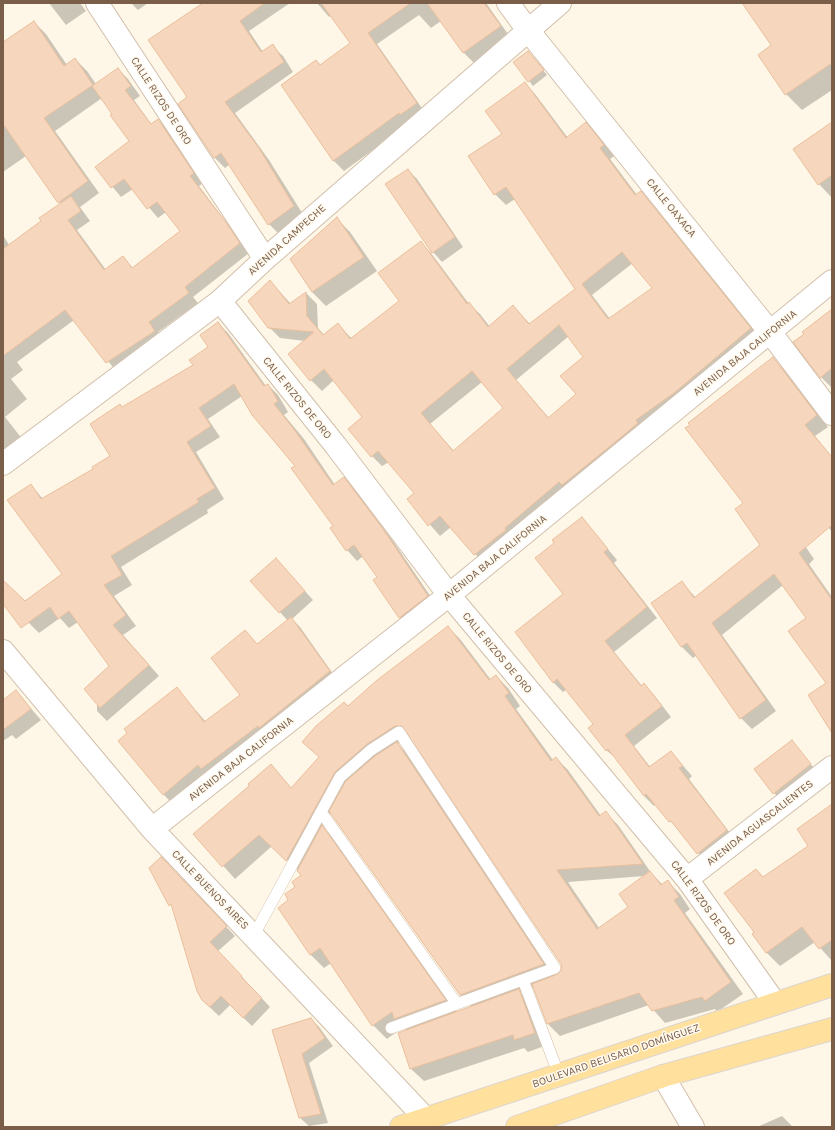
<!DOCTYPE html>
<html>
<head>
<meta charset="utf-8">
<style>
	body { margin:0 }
	#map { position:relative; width:835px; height:1130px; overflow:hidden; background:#fef7e7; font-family:Karla,sans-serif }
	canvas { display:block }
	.frame { position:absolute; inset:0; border:4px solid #7b5e49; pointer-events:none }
</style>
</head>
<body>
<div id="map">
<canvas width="835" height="1130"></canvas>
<div class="frame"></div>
</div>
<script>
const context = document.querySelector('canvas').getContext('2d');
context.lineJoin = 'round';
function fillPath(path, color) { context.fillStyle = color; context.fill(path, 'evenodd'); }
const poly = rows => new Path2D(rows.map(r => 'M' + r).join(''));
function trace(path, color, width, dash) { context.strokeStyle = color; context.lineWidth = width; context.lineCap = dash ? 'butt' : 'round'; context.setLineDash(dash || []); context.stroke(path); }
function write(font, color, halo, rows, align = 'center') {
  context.font = font + ' Karla,sans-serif'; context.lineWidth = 3; context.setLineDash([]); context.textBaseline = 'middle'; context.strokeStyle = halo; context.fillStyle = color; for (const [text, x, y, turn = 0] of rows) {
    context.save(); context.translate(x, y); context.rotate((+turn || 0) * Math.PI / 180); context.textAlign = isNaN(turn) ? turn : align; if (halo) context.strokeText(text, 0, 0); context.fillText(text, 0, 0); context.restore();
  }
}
const shadow = poly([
	[49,3,80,3,86,11,66,25],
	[131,3,148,3,138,10],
	[204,3,290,3,249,31,263,52,272,46,283,56,293,72,235,113,269,160,304,216,279,234,269,224,230,164,225,168,215,158,179,104,188,97],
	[317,3,486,3,510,37,474,63,464,53,441,21,431,28,419,15,377,44,426,114,410,123,344,171,334,161,283,85,316,61,321,65,351,43,331,15,329,17],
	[743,3,832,3,832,90,802,110,786,94,759,55,773,46],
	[34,22,46,34,67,65,75,59,87,71,96,84,118,69,128,79,140,96,134,100,152,125,158,120,168,130,203,183,199,186,249,253,193,297,198,303,158,332,164,341,117,372,74,320,17,362,23,370,11,379,27,399,5,417,23,440,3,468,3,235,9,245,42,221,61,204,26,156,3,172,3,44],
	[102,98,130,141,96,167,121,197,133,189,158,218,166,212,182,232,133,268,123,257,106,270,77,230,90,221,80,207,99,193,55,131],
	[528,52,547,75,533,86,529,81],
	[524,83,535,94,568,138,586,124,596,134,614,156,610,159,637,195,641,192,651,203,761,339,485,565,451,527,440,536,408,500,415,493,389,462,382,466,372,456,364,418,334,380,322,391,311,380,305,341,280,338,269,327,270,281,291,304,306,293,317,304,318,328,324,335,338,324,352,339,400,301,421,243,431,253,469,304,480,314,490,327,513,306,530,324,576,289,515,199,506,205,495,194,470,157,503,134],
	[633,263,654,288,610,319,592,295],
	[569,336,585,357,577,394,549,418,516,380],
	[482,382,504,408,454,451,430,424],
	[832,123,832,198,819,184,794,149],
	[408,170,417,179,463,247,442,262,433,252,387,185],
	[337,219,350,232,377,271,326,306,312,292,291,259],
	[832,310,832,388,821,377,805,334],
	[218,323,228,333,266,386,268,385,278,395,288,412,284,415,304,439,335,485,344,478,354,489,393,541,435,603,410,627,400,617,378,577,363,556,357,561,347,550,335,527,296,466,242,396,208,419,220,437,196,452,224,499,207,510,208,513,121,567,132,585,114,596,136,626,123,635,159,676,107,721,97,711,97,703,111,667,78,622,69,628,60,618,39,633,15,609,63,574,31,485,43,499,95,469,111,457,122,408,194,365,210,347],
	[773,359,784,370,828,427,815,436,832,457,832,532,806,498,783,514,814,559,809,564,832,597,832,731,827,683,807,619,783,585,722,635,776,711,752,729,741,718,697,655,693,658,682,647,652,603,682,582,696,598,762,545,744,503],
	[582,518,617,560,614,563,657,618,614,652,642,686,644,685,654,695,671,717,634,746,651,768,671,752,692,776,689,779,736,841,707,863,656,804,654,806,644,796,617,759,606,750,595,724,567,689,563,692,553,682,565,594,556,543],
	[285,569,313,600,292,619,300,627,338,681,172,803,163,794,177,689,206,722,241,695,245,631,258,645,288,621,252,581],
	[448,627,460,639,491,680,496,676,508,688,520,706,516,709,553,760,556,758,568,770,601,816,606,813,618,825,652,874,663,885,668,882,680,894,690,909,685,913,743,994,717,1012,715,1009,665,1023,649,1005,560,1036,548,1024,534,987,520,992,531,1003,547,1045,528,1052,524,1048,424,1081,411,1069,400,1033,407,1031,403,1027,387,1039,373,1025,331,963,324,968,310,954,290,900,303,875,272,846,235,879,195,834,251,786,271,765,292,789,319,757,348,707],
	[408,738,411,738,562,964,563,969,558,975,556,976,411,757,398,744],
	[331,813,460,995,472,1007,457,1012,335,840,323,828],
	[644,876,630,907,599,928,568,882],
	[16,691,41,720,16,739,12,735,3,741,3,702],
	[792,742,819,774,783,802,774,793],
	[832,805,832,961,815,942,780,966,766,952,756,933,756,870,764,878,810,846],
	[170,867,235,936,218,951,270,1007,252,1026,230,1005,219,1016,202,1000,173,908,150,868],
	[311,1019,319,1027,333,1046,309,1063,328,1123,309,1126,300,1118,273,1031],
	[782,1116,793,1127,757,1127]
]);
const building = poly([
	[203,3,265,3,240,21,261,52,273,44,284,62,225,102,259,148,294,206,268,225,221,153,214,158,178,104,187,97,148,40,203,3],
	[321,3,411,3,368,33,417,103,400,115,399,113,333,161,281,85,316,60,320,65,350,43,321,3],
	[427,3,484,3,501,26,463,53,427,3],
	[742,3,832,3,832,63,785,95,758,55,771,45,742,3],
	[34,21,64,66,75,58,93,85,44,118,88,181,58,203,3,124,3,42,34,21],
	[528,51,544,70,528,82,513,62,528,51],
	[118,68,131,86,125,90,151,124,158,119,194,173,190,176,225,221,240,243,185,287,189,293,149,322,155,331,106,363,65,310,3,356,3,249,41,221,39,218,71,196,81,211,68,220,104,270,123,256,132,268,180,231,157,202,147,209,124,179,111,188,95,167,129,141,110,115,112,114,92,86,118,68],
	[525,82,566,138,586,122,604,145,600,148,635,195,641,191,751,328,674,393,636,420,638,423,614,443,562,485,559,482,505,528,506,530,474,555,440,516,428,526,407,499,414,493,378,451,371,457,348,429,362,417,324,369,310,381,288,354,314,332,268,328,248,301,270,280,289,304,306,292,307,316,323,335,338,323,350,339,399,301,378,273,421,241,467,304,469,302,488,327,513,305,529,324,575,289,506,187,494,195,468,156,502,134,485,111,525,82],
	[622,252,652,288,608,319,582,284,622,252],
	[559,325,583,357,560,376,576,394,548,418,507,369,559,325],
	[472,371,503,408,453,451,421,413,472,371],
	[832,122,832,175,818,185,793,149,832,122],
	[408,169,455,237,432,253,385,184,408,169],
	[337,217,364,257,312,292,290,259,337,217],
	[832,309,832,368,820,378,793,342,804,334,802,332,832,309],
	[218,322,264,386,268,384,278,401,274,404,293,428,333,485,344,477,383,529,428,596,399,618,373,580,377,577,354,545,346,551,330,528,333,526,291,468,295,466,252,415,234,384,199,408,211,426,187,442,215,488,197,499,199,502,111,556,122,575,104,585,126,615,113,625,149,665,100,708,84,689,109,666,69,611,58,619,50,607,21,628,3,604,3,580,25,601,62,574,7,500,31,484,41,499,93,469,92,467,110,456,90,424,120,404,122,407,193,365,189,360,208,347,200,335,218,322],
	[773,357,817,415,805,425,832,457,832,525,799,553,832,600,832,733,808,695,826,683,788,631,806,618,774,574,712,623,766,700,740,719,687,643,681,647,651,603,682,581,694,598,760,545,735,509,743,503,685,428,690,425,688,423,773,357],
	[582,517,608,549,604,552,647,607,605,641,641,686,644,683,662,706,625,735,649,767,671,751,683,766,679,768,727,830,697,854,671,821,669,822,646,794,644,796,608,749,606,751,588,728,593,724,557,679,553,683,515,632,563,594,535,558,554,543,552,540,582,517],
	[276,558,305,591,279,613,250,581,276,558],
	[291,617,330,671,259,728,258,726,201,769,198,765,163,795,118,741,127,733,124,729,177,687,204,722,240,695,211,658,245,630,257,644,291,617],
	[448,626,489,680,496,675,509,693,505,696,551,761,556,757,599,816,606,811,643,864,557,870,597,929,628,907,619,894,650,871,661,885,668,880,679,897,674,900,731,982,705,1001,702,997,652,1011,639,993,547,1024,532,984,558,974,562,969,561,964,402,726,395,726,367,744,335,772,286,861,259,835,222,867,193,834,249,786,248,784,271,764,291,788,319,757,302,742,316,726,344,702,348,706,376,681,448,626],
	[16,690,31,709,3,730,3,700,16,690],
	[792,740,811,764,773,794,754,769,792,740],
	[397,742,544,964,460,995,329,811,346,781,375,756,397,742],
	[832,804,832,940,819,949,802,927,766,953,752,934,754,932,724,893,756,869,763,877,808,846,797,829,832,804],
	[322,825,446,1000,394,1019,392,1012,372,1026,320,948,310,955,278,908,288,900,285,894,295,887,292,882,301,875,297,871,322,825],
	[161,857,227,926,210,942,242,976,241,977,262,998,243,1018,221,996,210,1007,202,1000,197,991,171,904,169,906,149,868,161,857],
	[519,989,535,1033,514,1040,513,1035,410,1069,398,1033,519,989],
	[311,1018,325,1038,302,1054,321,1114,299,1118,272,1030,311,1018]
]);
const service = poly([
	[321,812,457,1004],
	[254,935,340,777,371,750,399,732,555,968,391,1028],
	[523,980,559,1075]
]);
const minor = poly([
	[97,3,265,259],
	[508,3,527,29,770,332,832,414],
	[220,301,336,446,449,595,687,879,775,1003],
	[3,464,220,301,265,259,560,3],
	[3,651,152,829,427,1120],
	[152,829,449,595,832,281],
	[687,879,832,767],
	[663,1076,693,1127]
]);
const primary = poly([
	[401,1127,832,985],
	[517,1127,663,1076,832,1029]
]);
const streetNames = [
	["CALLE RIZOS DE ORO",161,101,57],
	["CALLE OAXACA",671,208,51],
	["AVENIDA CAMPECHE",287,240,-42],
	["AVENIDA BAJA CALIFORNIA",745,353,-39],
	["CALLE RIZOS DE ORO",297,398,51],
	["AVENIDA BAJA CALIFORNIA",495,558,-39],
	["CALLE RIZOS DE ORO",497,653,50],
	["AVENIDA BAJA CALIFORNIA",241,759,-38],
	["AVENIDA AGUASCALIENTES",760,823,-38],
	["CALLE BUENOS AIRES",210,890,46],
	["CALLE RIZOS DE ORO",703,903,54],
	["BOULEVARD BELISARIO DOMÍNGUEZ",616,1056,-19]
];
fillPath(shadow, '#0003');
fillPath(building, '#f6d7bd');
trace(building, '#eabe9b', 1);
trace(service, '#d2bfab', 12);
trace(minor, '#d2bfab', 24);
trace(primary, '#ddd5d0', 24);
trace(service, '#fff', 11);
trace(minor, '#fff', 22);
trace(primary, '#ffe19d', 22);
write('11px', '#7b5e49', '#fffaef', streetNames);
</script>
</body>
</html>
